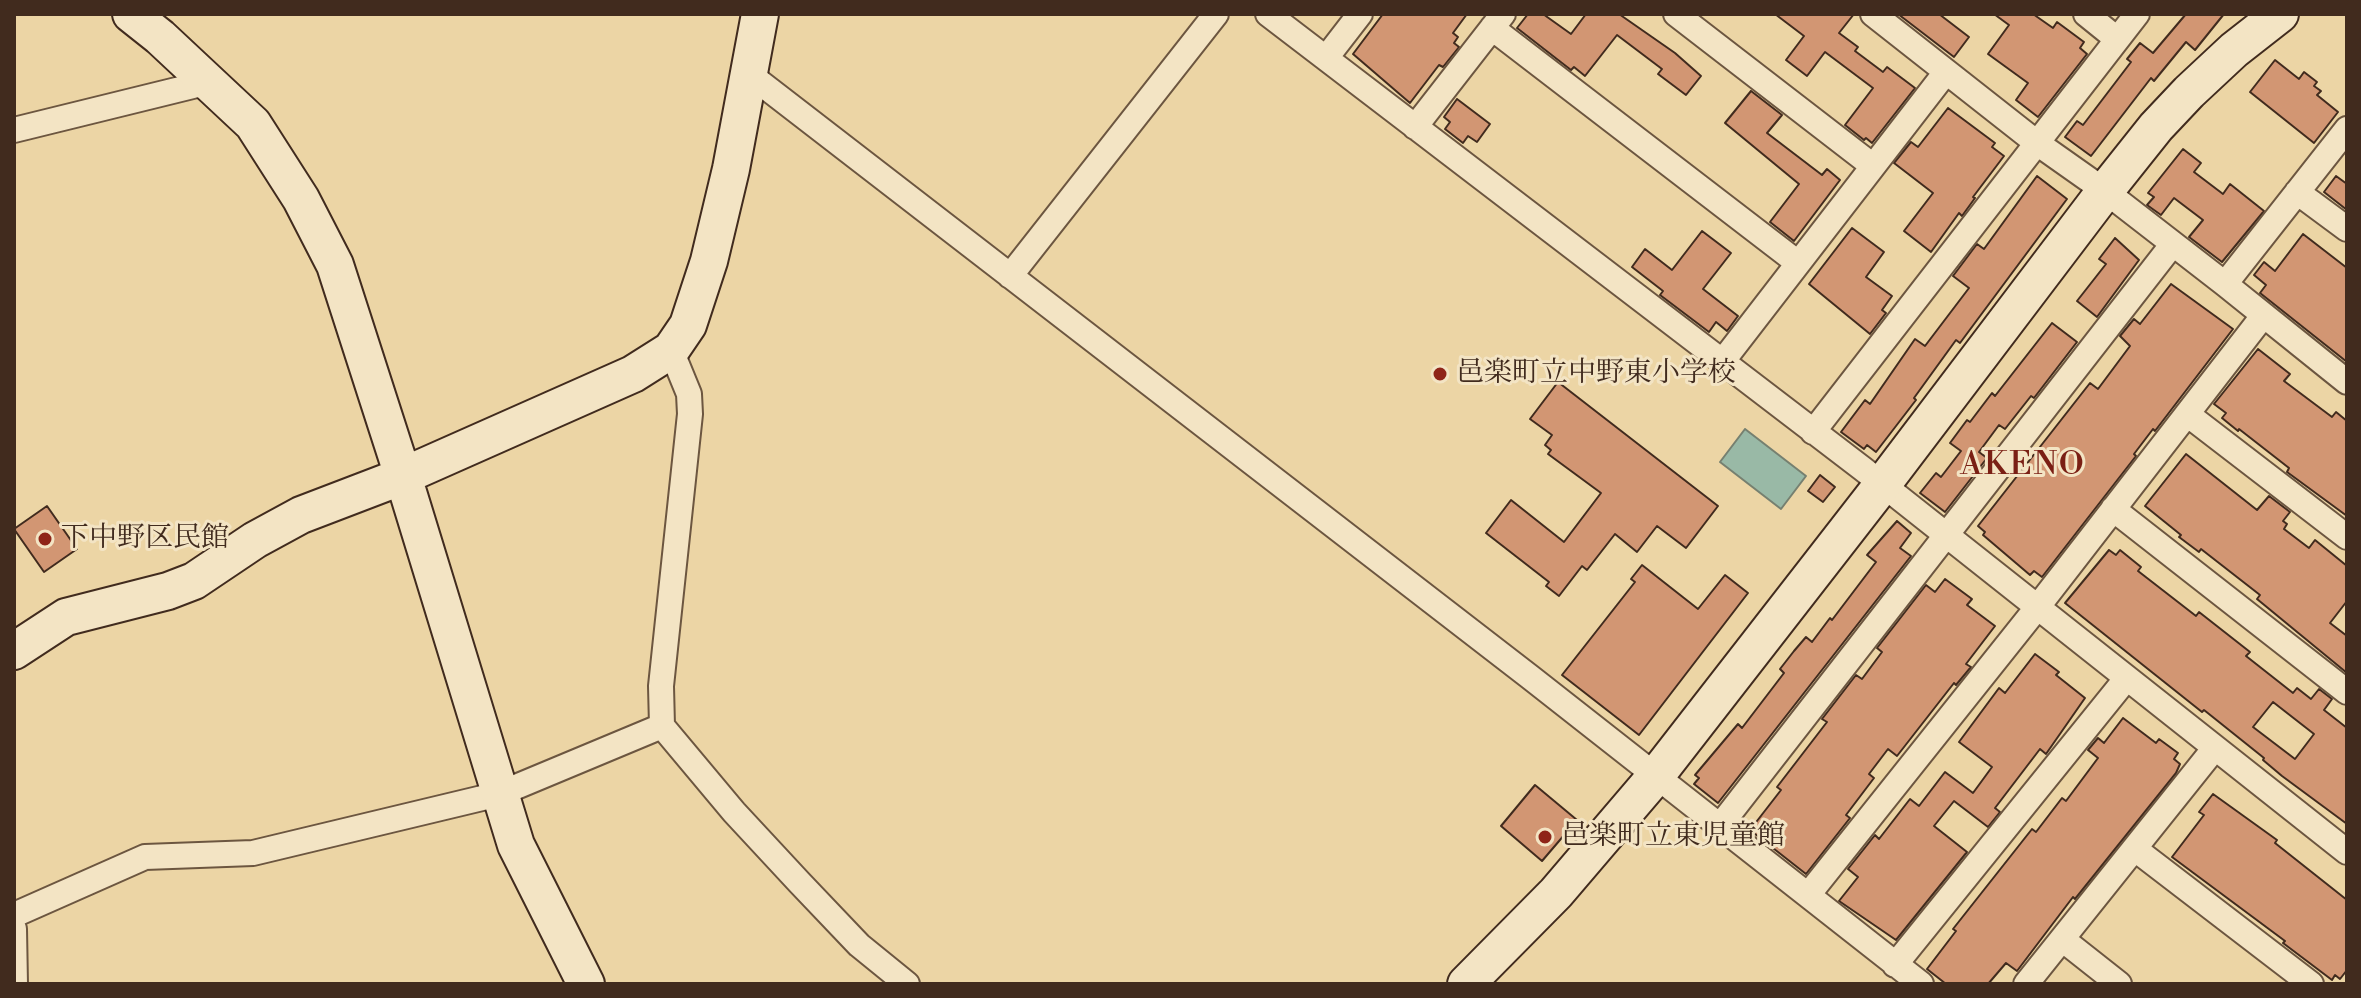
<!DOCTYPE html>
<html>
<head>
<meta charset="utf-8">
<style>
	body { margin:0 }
	#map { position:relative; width:2361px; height:998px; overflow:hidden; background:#ecd5a5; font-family:"Libre Bodoni",serif }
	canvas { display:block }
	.frame { position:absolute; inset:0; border:16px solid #412b1e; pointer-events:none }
</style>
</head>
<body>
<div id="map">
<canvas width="2361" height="998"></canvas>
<div class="frame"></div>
</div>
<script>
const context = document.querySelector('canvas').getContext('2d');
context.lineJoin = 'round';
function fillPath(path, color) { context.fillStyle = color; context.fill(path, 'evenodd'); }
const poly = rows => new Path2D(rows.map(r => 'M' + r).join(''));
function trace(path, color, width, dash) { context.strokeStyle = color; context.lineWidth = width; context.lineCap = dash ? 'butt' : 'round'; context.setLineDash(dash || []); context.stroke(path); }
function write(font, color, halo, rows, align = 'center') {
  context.font = font + ' "Libre Bodoni","Noto Serif JP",serif'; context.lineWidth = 6; context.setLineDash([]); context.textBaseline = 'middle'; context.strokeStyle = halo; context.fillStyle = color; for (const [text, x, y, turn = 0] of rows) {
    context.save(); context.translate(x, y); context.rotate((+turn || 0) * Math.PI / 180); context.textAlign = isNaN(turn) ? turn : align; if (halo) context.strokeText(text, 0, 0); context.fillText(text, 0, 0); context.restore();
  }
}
const water = poly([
	[1745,429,1806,476,1781,509,1720,462,1745,429]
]);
const building = poly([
	[1383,14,1467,14,1453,33,1458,37,1454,43,1459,47,1443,67,1439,65,1410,103,1353,54,1383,14],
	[1528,14,1543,14,1571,34,1586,14,1619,14,1675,53,1701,76,1686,95,1658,74,1662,69,1617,35,1585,76,1574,67,1571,70,1517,28,1528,14],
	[1775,14,1854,14,1839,33,1858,47,1855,51,1883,72,1887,67,1915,88,1872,143,1866,138,1864,140,1845,125,1873,88,1825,52,1807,76,1786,60,1804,36,1775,14],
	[1898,14,1939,14,1969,37,1954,57,1898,14],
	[1994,14,2033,14,2053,28,2057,22,2084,42,2080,48,2087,54,2038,117,2016,100,2028,83,1988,54,2009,25,1994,14],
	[2186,14,2224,14,2195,50,2186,42,2154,81,2151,78,2091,156,2065,137,2077,121,2083,125,2131,62,2127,59,2140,43,2153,53,2186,14],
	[2275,60,2299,79,2304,72,2317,82,2314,86,2321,91,2317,95,2338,112,2314,143,2250,92,2275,60],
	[1751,91,1782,115,1767,133,1822,175,1827,169,1840,180,1794,241,1770,222,1799,184,1725,123,1751,91],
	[1457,99,1490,124,1477,142,1468,136,1463,143,1445,129,1450,122,1444,117,1457,99],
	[1948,108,1995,143,1992,147,2004,156,1973,197,1975,198,1962,216,1959,213,1931,252,1904,231,1933,193,1894,163,1911,142,1918,147,1948,108],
	[2183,149,2201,163,2194,172,2223,194,2230,184,2264,211,2222,262,2189,237,2203,220,2174,198,2161,215,2147,205,2154,197,2148,193,2183,149],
	[2037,176,2067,199,1960,343,1956,340,1914,398,1916,400,1876,452,1867,445,1864,449,1841,432,1865,400,1870,404,1915,339,1925,346,1969,288,1953,276,1977,244,1984,249,2037,176],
	[2336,176,2347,184,2347,210,2324,192,2336,176],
	[1852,228,1884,252,1866,277,1892,296,1882,310,1886,313,1870,334,1809,284,1852,228],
	[1702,231,1731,253,1703,289,1738,316,1727,331,1716,322,1709,332,1660,295,1663,291,1632,267,1645,249,1672,270,1702,231],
	[2303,234,2347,268,2347,362,2260,293,2266,285,2254,275,2264,262,2275,271,2303,234],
	[2115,238,2139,260,2097,317,2077,301,2106,264,2099,259,2115,238],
	[2171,284,2233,329,2155,431,2153,429,2134,454,2136,456,2042,577,2034,571,2030,575,1983,535,1985,532,1978,526,2090,383,2098,389,2130,346,2120,336,2134,319,2140,324,2171,284],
	[2052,323,2077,342,2034,398,2031,396,2005,429,1999,425,1979,452,1987,458,1945,512,1920,493,1936,473,1941,477,1961,451,1950,443,1967,420,1970,422,1992,393,1995,396,2052,323],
	[2258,349,2290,374,2284,381,2332,417,2336,412,2347,421,2347,516,2287,472,2289,468,2239,429,2238,431,2222,418,2226,413,2214,404,2258,349],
	[1558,382,1718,506,1686,548,1657,526,1637,552,1615,534,1587,570,1582,566,1559,596,1546,586,1549,582,1486,533,1511,500,1564,542,1601,493,1548,454,1551,450,1545,445,1552,435,1530,419,1558,382],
	[2186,454,2257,510,2269,496,2290,512,2283,521,2287,524,2284,529,2309,548,2315,540,2347,566,2347,601,2330,623,2347,636,2347,673,2257,599,2260,595,2201,549,2199,552,2179,537,2181,535,2145,506,2186,454],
	[1820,475,1835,487,1823,502,1808,491,1820,475],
	[47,506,77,549,44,572,14,529,47,506],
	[1897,521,1911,533,1900,548,1911,556,1718,803,1694,784,1699,778,1695,775,1738,724,1742,728,1784,673,1780,669,1794,651,1806,637,1812,642,1830,618,1832,620,1876,562,1867,555,1897,521],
	[2109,550,2116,555,2120,550,2141,567,2138,571,2196,616,2199,612,2250,652,2246,656,2293,693,2297,688,2311,699,2319,689,2332,699,2324,710,2347,728,2347,824,2282,776,2263,760,2264,758,2204,710,2202,712,2065,603,2109,550],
	[2273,702,2314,734,2295,759,2253,727,2273,702],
	[1642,565,1698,609,1725,575,1748,593,1639,735,1562,675,1635,582,1631,579,1642,565],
	[1945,579,1972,599,1967,605,1995,626,1966,664,1971,667,1956,685,1954,683,1897,756,1888,749,1869,774,1874,778,1846,815,1850,818,1806,874,1750,830,1781,790,1777,787,1827,722,1822,719,1856,675,1862,679,1882,652,1877,648,1926,585,1935,592,1945,579],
	[2035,654,2059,672,2056,675,2085,698,2046,754,2040,749,1995,808,2000,812,1988,827,1954,801,1934,826,1967,852,1896,940,1839,901,1858,877,1848,869,1875,835,1879,839,1910,799,1919,806,1945,772,1973,793,1992,767,1959,742,1999,688,2005,693,2035,654],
	[2123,718,2156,743,2159,739,2178,753,2174,759,2180,764,2176,773,2075,899,2073,897,2017,971,2006,963,1988,984,1946,984,1927,969,1956,931,1953,929,2032,829,2036,832,2062,798,2066,801,2098,758,2088,750,2098,738,2104,743,2123,718],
	[1535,785,1577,820,1542,861,1501,826,1535,785],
	[2213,794,2277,840,2275,843,2347,900,2347,970,2340,979,2335,975,2332,980,2283,943,2285,941,2172,857,2204,815,2199,812,2213,794]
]);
const street = poly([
	[1268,14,1863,469,2347,852],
	[1676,14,1873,166],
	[1873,14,2037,143,2105,191,2225,284,2347,382],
	[2086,14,2117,39],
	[1492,28,1798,263],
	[1326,58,1360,14],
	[749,74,1530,677,1921,984],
	[1415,127,1503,14],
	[14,130,209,82],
	[2297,192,2347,229],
	[1010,276,1216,14],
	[2225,284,2347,129],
	[671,350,689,394,690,414,661,686,662,726,734,812,799,882,859,945,907,984],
	[1722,362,1946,72],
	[2187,414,2347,537],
	[1813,432,2137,14],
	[2113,509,2347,692],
	[1719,827,2172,245],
	[2135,849,2311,984],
	[1808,895,2036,609,2263,316],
	[14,915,145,857,253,853,499,794,662,726],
	[14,929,15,984],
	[2062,939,2119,984],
	[1895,965,2126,679],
	[2026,984,2214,749]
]);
const secondary = poly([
	[131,14,160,37,253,124,301,199,335,265,403,476,516,845,586,984],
	[14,651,66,617,168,591,194,581,255,540,301,515,403,476,633,374,671,350,688,325,709,261,731,169,760,14],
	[1466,984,1556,893,1655,777,1882,485,2105,191,2156,127,2189,92,2234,50,2280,14]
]);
const markers = [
	[1440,374,8,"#8f2418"],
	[45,539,8,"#8f2418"],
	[1545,837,8,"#8f2418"]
];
const poiNames = [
	["邑楽町立中野東小学校",1456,374],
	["下中野区民館",61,539],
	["邑楽町立東児童館",1561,837]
];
const quarterNames = [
	["AKENO",2023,466]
];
fillPath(water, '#99b9a6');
trace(water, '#768070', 2);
fillPath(building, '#d29673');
trace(building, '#412b1e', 2);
trace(street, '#6c5640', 28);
trace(secondary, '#412b1e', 40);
trace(street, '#f3e4c4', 24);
trace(secondary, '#f3e4c4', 36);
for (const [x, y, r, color] of markers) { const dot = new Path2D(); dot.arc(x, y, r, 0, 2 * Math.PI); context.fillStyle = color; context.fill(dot); trace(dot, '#f3e4c4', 3); }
write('28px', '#412b1e', '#f3e4c4', poiNames, 'left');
context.letterSpacing = '2px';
write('32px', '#7a1f14', '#f3e4c4', quarterNames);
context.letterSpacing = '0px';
</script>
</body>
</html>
